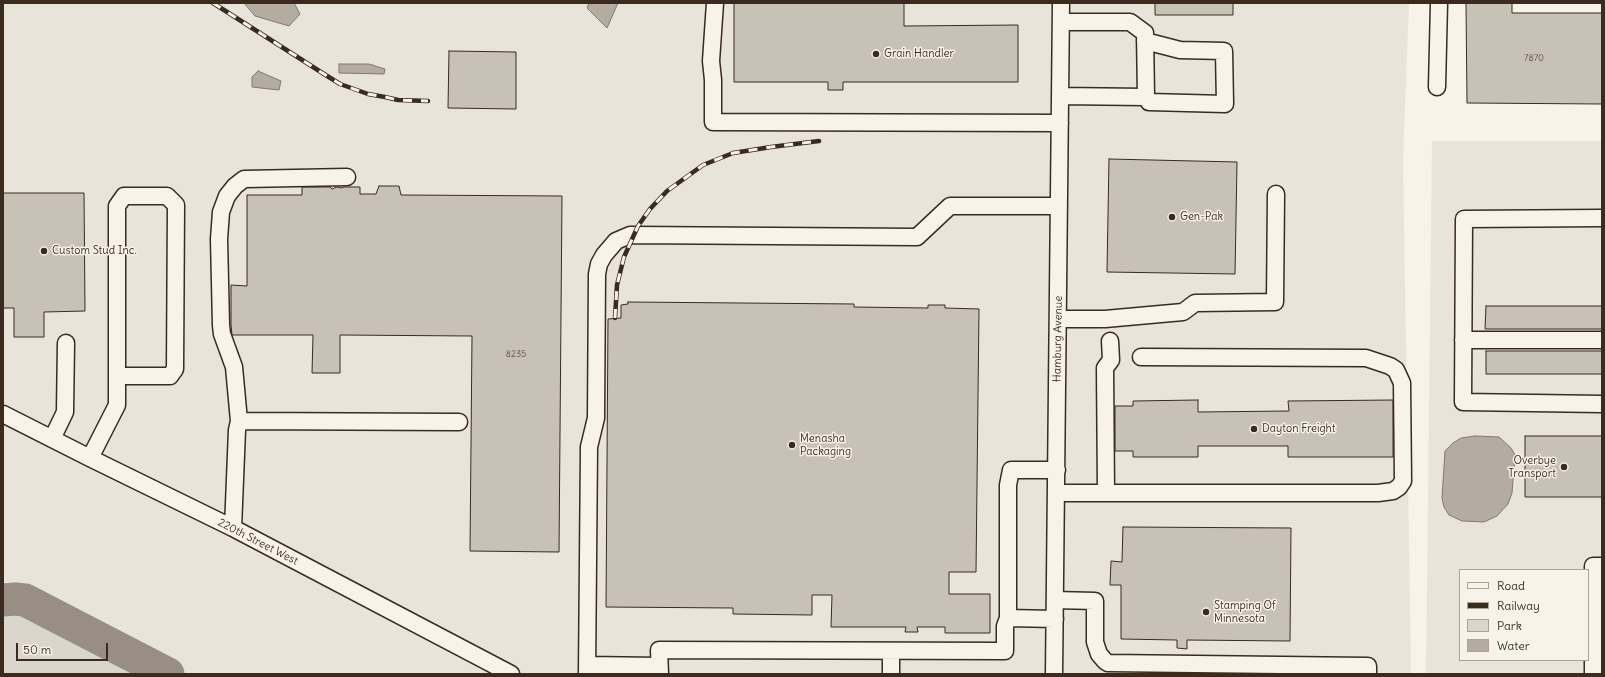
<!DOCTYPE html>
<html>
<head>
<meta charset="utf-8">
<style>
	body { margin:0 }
	#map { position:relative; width:1605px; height:677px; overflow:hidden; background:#f7f3e8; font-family:Delius,sans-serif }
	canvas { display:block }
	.frame { position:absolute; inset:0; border:4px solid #3b2a1e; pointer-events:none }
	.legend { position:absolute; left:1459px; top:569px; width:130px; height:92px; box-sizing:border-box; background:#f7f3e8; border:1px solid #aca397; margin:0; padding:5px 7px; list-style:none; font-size:12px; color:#3b2a1e }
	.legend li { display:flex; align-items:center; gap:8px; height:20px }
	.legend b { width:20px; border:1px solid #aca397 }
	.scale { position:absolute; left:16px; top:643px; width:92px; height:18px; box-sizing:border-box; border:2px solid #3b2a1e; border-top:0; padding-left:5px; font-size:12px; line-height:14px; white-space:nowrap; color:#3b2a1e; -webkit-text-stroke:3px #f7f3e8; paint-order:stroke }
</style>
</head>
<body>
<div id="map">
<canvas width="1605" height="677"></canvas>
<div class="frame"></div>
<ul class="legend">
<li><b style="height:5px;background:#f7f3e8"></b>Road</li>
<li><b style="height:5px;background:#3b2a1e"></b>Railway</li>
<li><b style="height:11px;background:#dbd6cb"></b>Park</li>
<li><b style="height:11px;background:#b4aca0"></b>Water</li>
</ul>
<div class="scale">50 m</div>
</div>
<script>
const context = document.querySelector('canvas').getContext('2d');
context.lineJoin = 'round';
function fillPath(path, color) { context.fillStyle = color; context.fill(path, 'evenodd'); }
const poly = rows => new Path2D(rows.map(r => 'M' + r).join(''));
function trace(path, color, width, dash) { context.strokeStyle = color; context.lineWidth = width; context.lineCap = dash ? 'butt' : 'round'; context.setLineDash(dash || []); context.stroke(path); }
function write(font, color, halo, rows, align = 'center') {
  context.font = font + ' Delius,sans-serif'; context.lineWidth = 3; context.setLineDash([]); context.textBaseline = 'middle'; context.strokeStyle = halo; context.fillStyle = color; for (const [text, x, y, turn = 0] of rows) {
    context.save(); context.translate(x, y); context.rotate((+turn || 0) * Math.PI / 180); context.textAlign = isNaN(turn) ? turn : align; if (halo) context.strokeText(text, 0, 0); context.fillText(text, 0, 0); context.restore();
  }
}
const built = poly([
	[3,3,1409,3,1403,158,1411,674,3,674],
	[1432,141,1602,141,1602,674,1426,674],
	[1460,570,1588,570,1588,660,1460,660]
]);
const green = poly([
	[11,611,24,612,143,674,3,674,3,614]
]);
const water = poly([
	[244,3,294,3,300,14,289,26,255,16,244,3],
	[589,3,618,3,607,28,587,8,589,3],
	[339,64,369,64,385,69,384,74,339,73,339,64],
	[258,71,281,81,279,90,252,87,252,77,258,71],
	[1475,436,1499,437,1511,448,1515,455,1512,493,1508,504,1497,516,1484,522,1462,521,1449,515,1444,507,1442,498,1445,451,1453,443,1461,438,1475,436]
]);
const taxiway = poly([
	[3,600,15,599,25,600,168,674]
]);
const building = poly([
	[734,3,904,3,904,26,1018,25,1018,82,843,82,843,90,828,90,828,82,734,82,734,3],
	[1155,3,1233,3,1233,15,1155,15,1155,3],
	[1466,3,1512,3,1512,13,1602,13,1602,104,1467,103,1466,3],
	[449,51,516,52,516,109,448,108,449,51],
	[1109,159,1237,162,1235,274,1107,272,1109,159],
	[379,186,399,186,401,195,562,196,559,552,470,551,472,336,340,335,340,373,312,373,313,335,232,335,231,325,231,285,247,286,247,195,302,195,302,187,330,187,332,189,337,187,341,188,344,187,360,187,360,194,376,194,379,186],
	[3,193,84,193,85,311,44,312,44,337,14,337,14,308,3,308,3,193],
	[628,302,854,304,854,307,928,308,928,305,945,305,945,308,979,309,976,572,949,572,949,594,990,594,990,633,945,633,945,627,917,627,918,632,905,632,906,627,831,627,832,595,812,595,812,615,733,614,733,608,606,607,608,319,621,318,621,305,628,304,628,302],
	[1486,306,1602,306,1602,329,1485,329,1486,306],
	[1486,351,1602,351,1602,374,1486,374,1486,351],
	[1198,400,1198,412,1289,411,1288,401,1393,400,1393,457,1288,457,1288,446,1198,446,1198,457,1133,457,1133,451,1115,451,1115,406,1133,406,1133,401,1198,400],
	[1525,436,1602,436,1602,497,1525,497,1525,436],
	[1123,527,1291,528,1290,641,1187,640,1187,649,1177,648,1177,640,1121,639,1121,585,1110,585,1111,561,1122,562,1123,527]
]);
const minor = poly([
	[715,3,711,61,713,80,713,122,1060,123],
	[1145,41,1180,50,1224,51,1225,104,1149,102,1146,97],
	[1437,87,1439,3],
	[1060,96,1146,97,1145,33,1130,22,1061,22],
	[1602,218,1464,219,1463,402,1602,404],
	[1059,319,1105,319,1183,312,1195,303,1275,302,1276,194],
	[1463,340,1602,340],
	[3,414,90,458,233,528,511,674],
	[239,421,234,367,222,334,221,325,219,239,221,212,227,196,235,186,244,179,347,177],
	[52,439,65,412,66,343],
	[90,458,117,405,117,206,124,196,167,196,176,205,175,369,170,376,117,376],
	[1057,493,1106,493,1105,368,1111,360,1110,341],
	[1106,493,1378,493,1393,491,1399,487,1403,481,1402,383,1396,370,1390,366,1366,358,1141,357],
	[233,528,237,430,239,421,459,422],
	[1055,600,1095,601,1095,642,1099,654,1105,661,1108,663,1368,666,1368,674],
	[1008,618,1055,619],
	[588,665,659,666],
	[587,674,589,447,596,418,597,274,599,264,604,255,616,241,630,235,917,237,950,206,1059,206],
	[660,674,659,650,1005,651,1005,626,1008,618,1008,485,1011,470,1057,470],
	[891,674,891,651],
	[1054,674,1061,3],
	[1593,674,1593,566,1602,566]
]);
const rail = poly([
	[213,3,324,74,340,84,368,94,385,97,398,100,428,101],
	[615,318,617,285,624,257,638,226,650,209,667,191,703,165,733,153,771,147,819,141]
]);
const markers = [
	[876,54,4,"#3b2a1e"],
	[1172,217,4,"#3b2a1e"],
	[44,251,4,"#3b2a1e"],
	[1254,429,4,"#3b2a1e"],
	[792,445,4,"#3b2a1e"],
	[1564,467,4,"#3b2a1e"],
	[1206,612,4,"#3b2a1e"]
];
const numberNames = [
	["7870",1534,58],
	["8235",516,354]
];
const poiNames = [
	["Grain Handler",884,54],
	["Gen-Pak",1180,217],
	["Custom Stud Inc.",52,251],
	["Dayton Freight",1262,429],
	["Menasha",800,439],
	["Packaging",800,452],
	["Overbye",1556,461,"right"],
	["Transport",1556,474,"right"],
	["Stamping Of",1214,606],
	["Minnesota",1214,619]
];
const streetNames = [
	["Hamburg Avenue",1058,339,-89],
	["220th Street West",258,542,27]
];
fillPath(built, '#e9e4d9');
fillPath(green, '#dbd6cb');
fillPath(water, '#b4aca0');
trace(water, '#84786c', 1);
trace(taxiway, '#998e83', 33);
fillPath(building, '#c8c1b6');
trace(building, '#3b2a1e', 1);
trace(minor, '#3b2a1e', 19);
trace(minor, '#f7f3e8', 16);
trace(rail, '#3b2a1e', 4.5);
trace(rail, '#f7f3e8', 3, [9]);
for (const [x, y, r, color] of markers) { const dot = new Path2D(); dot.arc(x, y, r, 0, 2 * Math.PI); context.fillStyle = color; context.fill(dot); trace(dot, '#f7f3e8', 1.5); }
write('9px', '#5e5044', null, numberNames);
write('11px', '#3b2a1e', '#f7f3e8', poiNames, 'left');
write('11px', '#3b2a1e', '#f7f3e8', streetNames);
</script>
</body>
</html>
